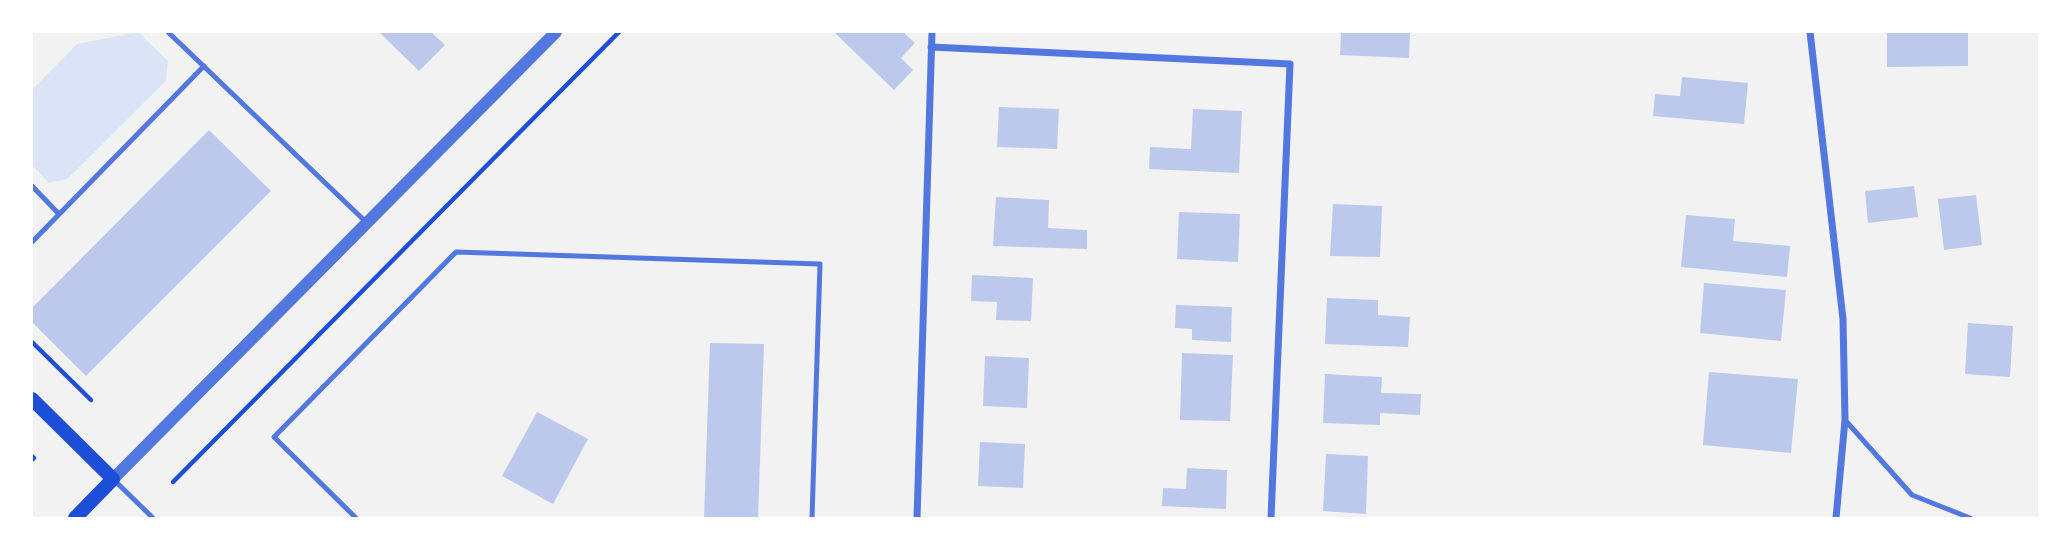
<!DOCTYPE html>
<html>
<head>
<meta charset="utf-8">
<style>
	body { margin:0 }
	#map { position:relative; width:2071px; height:550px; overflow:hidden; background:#f2f2f2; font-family:Roboto,sans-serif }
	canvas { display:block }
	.frame { position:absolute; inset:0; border:33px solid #fff; pointer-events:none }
</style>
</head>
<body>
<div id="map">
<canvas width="2071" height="550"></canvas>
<div class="frame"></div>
</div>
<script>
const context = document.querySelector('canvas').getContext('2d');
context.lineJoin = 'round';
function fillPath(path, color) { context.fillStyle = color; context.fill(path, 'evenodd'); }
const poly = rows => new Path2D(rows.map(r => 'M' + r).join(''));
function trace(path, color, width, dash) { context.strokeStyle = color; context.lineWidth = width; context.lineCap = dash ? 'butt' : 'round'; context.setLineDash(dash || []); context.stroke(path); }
const green = poly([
	[138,32,168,61,166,81,67,179,49,183,32,165,32,90,77,44]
]);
const building = poly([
	[379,32,431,32,445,45,419,71],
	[834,32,903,32,915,43,901,58,913,70,894,90],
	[1341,32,1410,32,1409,58,1340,55],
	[1887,32,1968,32,1968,66,1887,67],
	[1682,77,1748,83,1744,124,1653,116,1655,94,1680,96],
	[999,107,1059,109,1057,149,997,147],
	[1193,109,1242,111,1239,173,1149,169,1150,147,1191,149],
	[209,130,271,191,86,376,32,322,32,308],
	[1914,186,1918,217,1868,223,1865,191],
	[1976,195,1982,245,1944,250,1938,199],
	[996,197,1049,200,1048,228,1087,230,1087,249,993,246],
	[1333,204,1382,206,1380,257,1330,256],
	[1179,212,1240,214,1238,262,1177,259],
	[1686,215,1735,219,1733,241,1790,246,1787,277,1681,267],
	[972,275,1033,278,1031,321,996,320,997,302,971,301],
	[1704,283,1786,290,1781,341,1700,333],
	[1327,298,1378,300,1378,315,1410,317,1408,347,1325,344],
	[1176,305,1232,307,1231,342,1192,340,1192,329,1175,328],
	[1968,323,2013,326,2010,377,1965,374],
	[710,343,764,344,758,518,704,518],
	[1182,353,1233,355,1230,421,1180,420],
	[985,356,1029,358,1027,408,983,406],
	[1709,372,1798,379,1791,453,1703,445],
	[1325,374,1382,377,1381,393,1421,394,1420,415,1380,413,1380,425,1323,423],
	[537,412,588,439,553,504,502,476],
	[980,442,1025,444,1023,488,978,486],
	[1326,454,1368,456,1366,514,1323,511],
	[1187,468,1227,470,1226,509,1162,506,1163,488,1186,489]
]);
const path = poly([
	[32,342,91,400],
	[32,456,34,458,32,460],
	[173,482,619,32]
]);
const service = poly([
	[168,32,367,223],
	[32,186,59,214],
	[32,242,204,66],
	[1845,420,1912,495,1970,518],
	[113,479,153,518],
	[356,518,274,437,456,252,820,264,812,518]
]);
const minor = poly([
	[1810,32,1843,319,1845,420,1836,518],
	[931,47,1290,64,1271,518],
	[917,518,932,32]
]);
const tertiary = poly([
	[113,479,556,32]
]);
const secondary = poly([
	[32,399,113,479,75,518]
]);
fillPath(green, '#dbe4f7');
fillPath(building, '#bdc9ec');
trace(path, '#1d4ed8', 4.5);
trace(service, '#5277de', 5);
trace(minor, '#5277de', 7);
trace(tertiary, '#5277de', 12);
trace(secondary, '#1d4ed8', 14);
</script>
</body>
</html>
